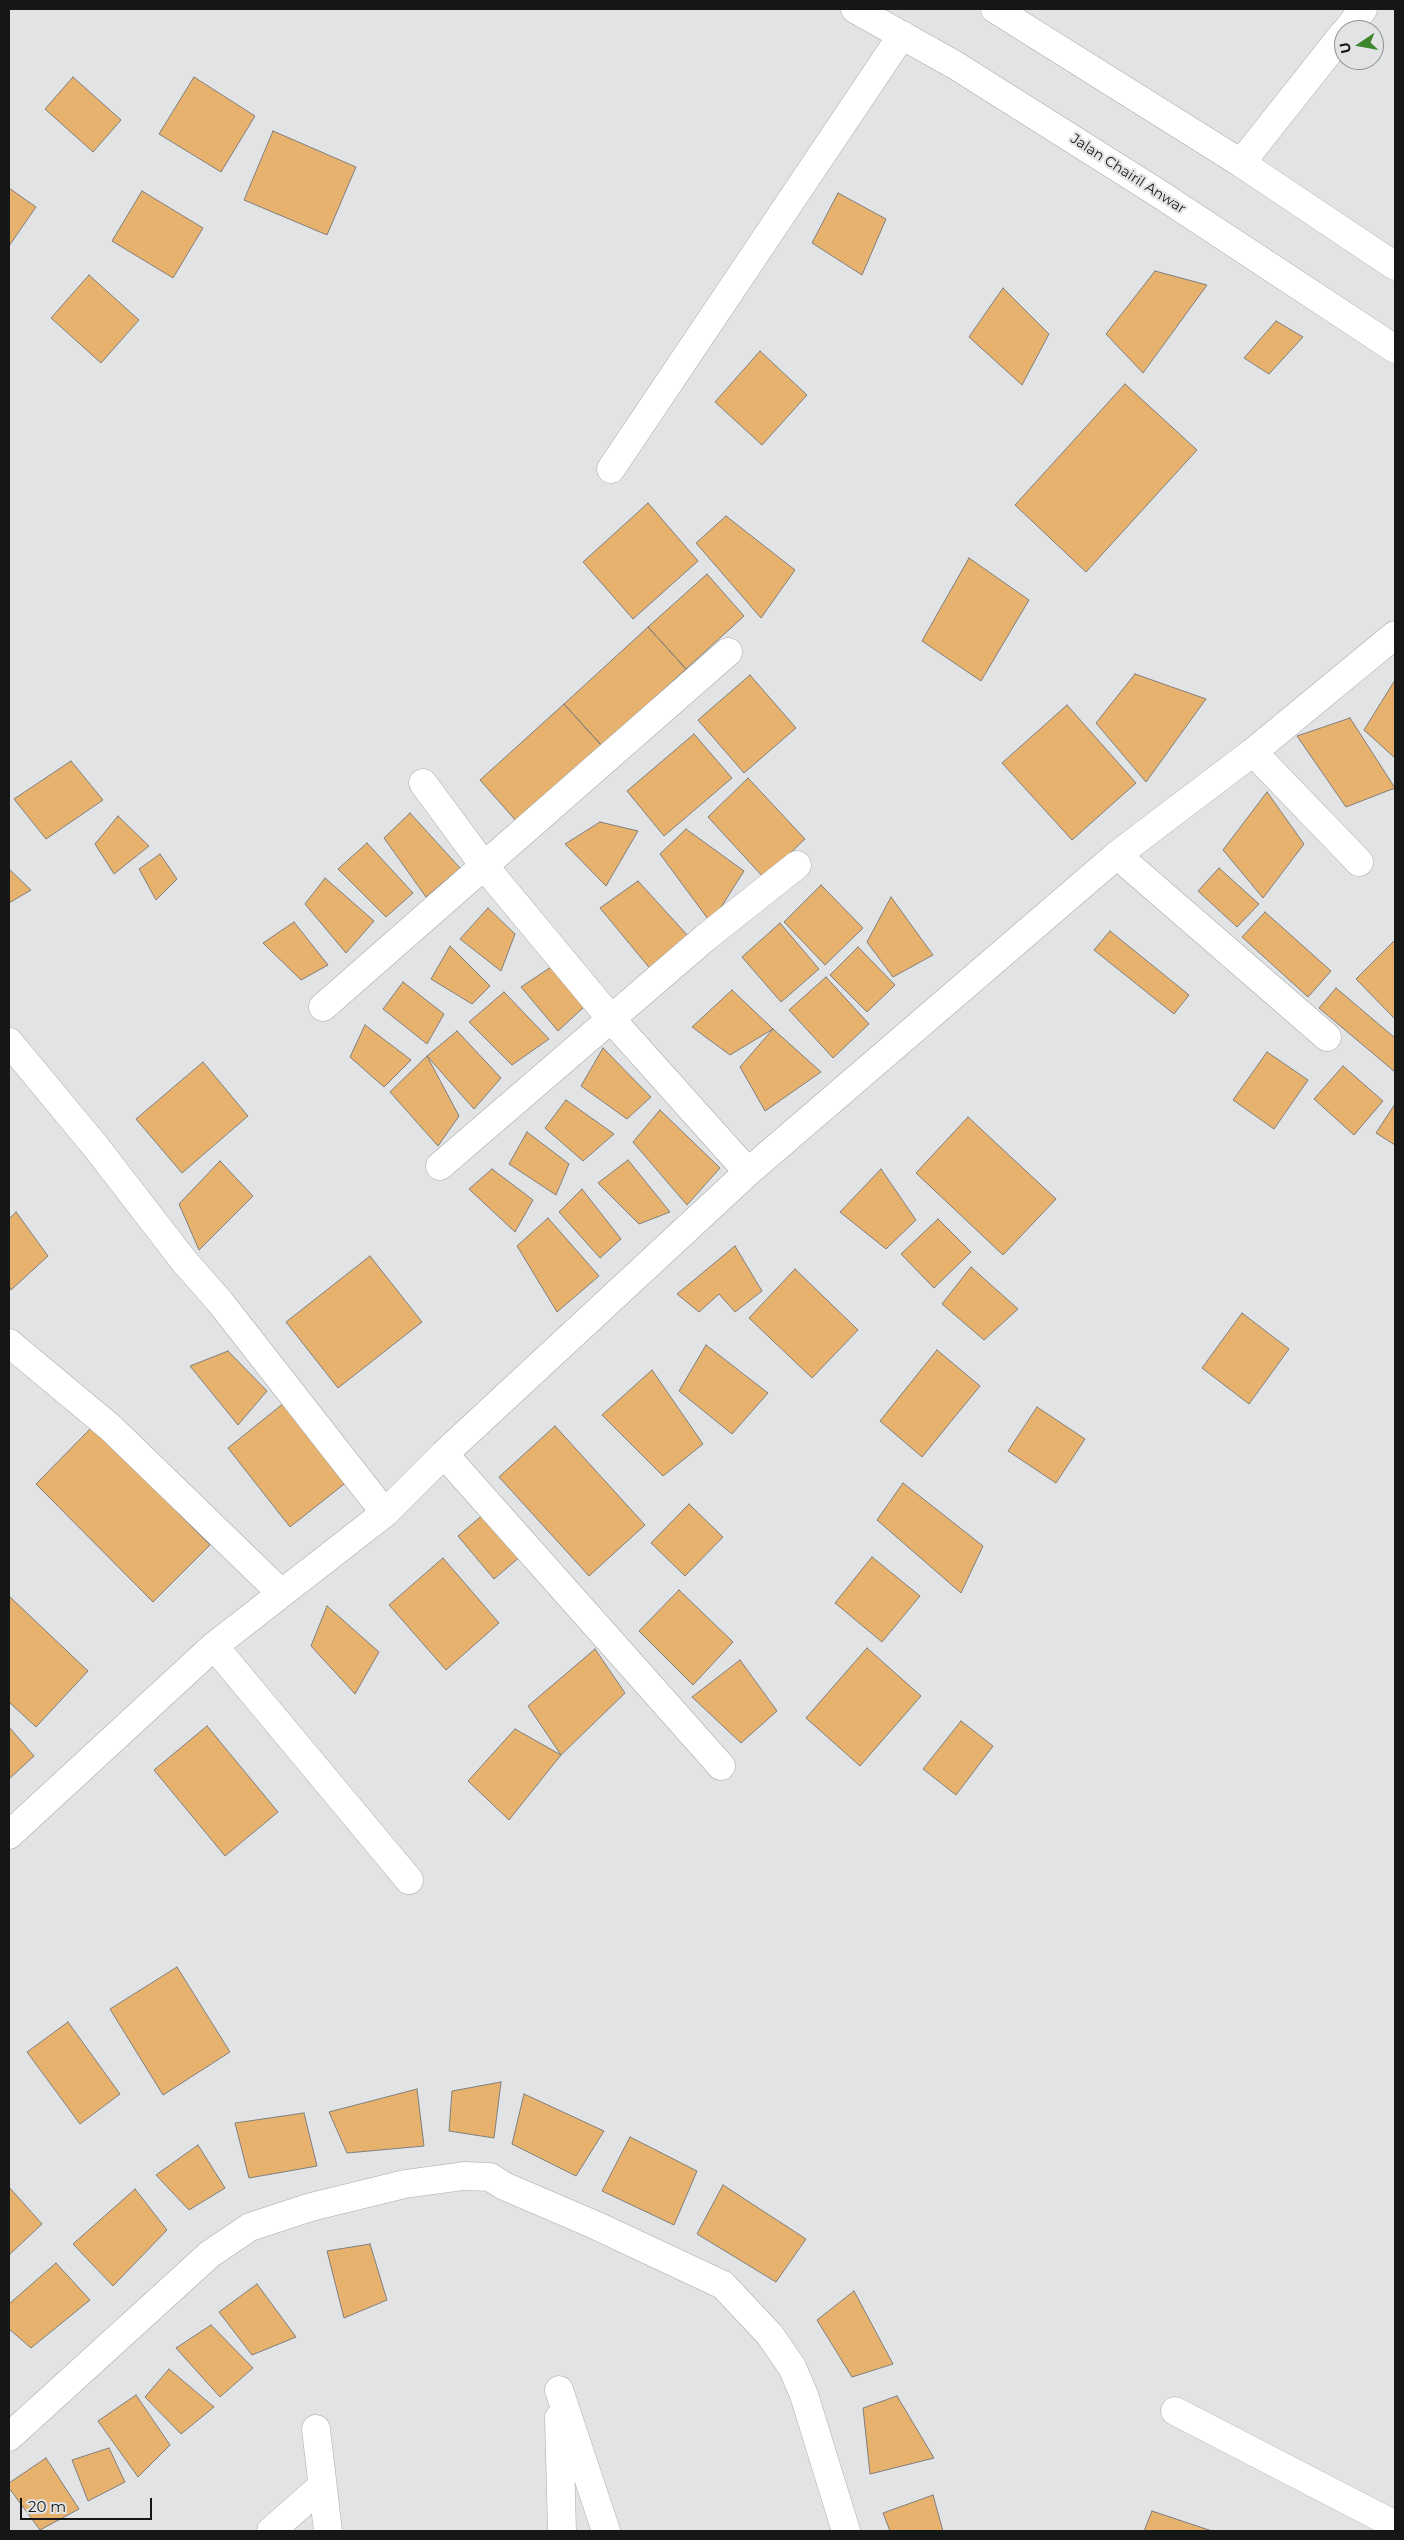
<!DOCTYPE html>
<html>
<head>
<meta charset="utf-8">
<style>
	body { margin:0 }
	#map { position:relative; width:1404px; height:2540px; overflow:hidden; background:#e1e3e5; font-family:Montserrat,sans-serif }
	canvas { display:block }
	.frame { position:absolute; inset:0; border:10px solid #151616; pointer-events:none }
	.north { position:absolute; left:1334px; top:20px; width:50px; height:50px; box-sizing:border-box; background:#e1e3e5; border:1px solid #8f9192; border-radius:50%; rotate:258deg; font-size:14px; font-weight:700; line-height:20px; text-align:center; color:#151616 }
	.north::after { content:''; display:block; margin:auto; width:18px; height:22px; background:#3e862c; clip-path:polygon(50% 0,100% 100%,50% 72%,0 100%) }
	.scale { position:absolute; left:20px; top:2498px; width:132px; height:22px; box-sizing:border-box; border:2px solid #151616; border-top:0; padding-left:6px; font-size:15px; line-height:18px; white-space:nowrap; color:#151616; -webkit-text-stroke:4px #e1e3e5; paint-order:stroke }
</style>
</head>
<body>
<div id="map">
<canvas width="1404" height="2540"></canvas>
<div class="frame"></div>
<div class="north">U</div>
<div class="scale">20 m</div>
</div>
<script>
const context = document.querySelector('canvas').getContext('2d');
context.lineJoin = 'round';
function fillPath(path, color) { context.fillStyle = color; context.fill(path, 'evenodd'); }
const poly = rows => new Path2D(rows.map(r => 'M' + r).join(''));
function trace(path, color, width, dash) { context.strokeStyle = color; context.lineWidth = width; context.lineCap = dash ? 'butt' : 'round'; context.setLineDash(dash || []); context.stroke(path); }
function write(font, color, halo, rows, align = 'center') {
  context.font = font + ' Montserrat,sans-serif'; context.lineWidth = 4.5; context.setLineDash([]); context.textBaseline = 'middle'; context.strokeStyle = halo; context.fillStyle = color; for (const [text, x, y, turn = 0] of rows) {
    context.save(); context.translate(x, y); context.rotate((+turn || 0) * Math.PI / 180); context.textAlign = isNaN(turn) ? turn : align; if (halo) context.strokeText(text, 0, 0); context.fillText(text, 0, 0); context.restore();
  }
}
const building = poly([
	[73,77,121,120,93,152,45,109,73,77],
	[194,77,255,116,221,172,159,134,194,77],
	[273,131,356,167,327,235,244,200,273,131],
	[9,188,36,207,9,246,9,188],
	[142,191,203,228,173,278,112,241,142,191],
	[838,193,886,219,862,275,812,243,838,193],
	[1155,271,1207,285,1143,373,1106,334,1155,271],
	[89,275,139,320,101,363,51,318,89,275],
	[1003,288,1049,334,1022,385,969,337,1003,288],
	[1276,321,1303,337,1269,374,1244,358,1276,321],
	[760,351,807,395,762,445,715,402,760,351],
	[1125,384,1197,450,1086,572,1015,505,1125,384],
	[648,503,698,561,633,619,583,562,648,503],
	[726,516,795,570,761,618,696,543,726,516],
	[969,558,1029,600,981,681,922,641,969,558],
	[707,574,744,616,686,669,648,627,707,574],
	[648,627,686,669,602,746,564,704,648,627],
	[1135,674,1206,699,1146,782,1096,723,1135,674],
	[750,675,796,728,744,773,698,720,750,675],
	[1395,680,1395,758,1364,730,1395,680],
	[564,704,602,746,517,822,480,780,564,704],
	[1067,705,1136,783,1072,840,1002,763,1067,705],
	[1350,718,1395,788,1346,807,1297,736,1350,718],
	[694,734,732,778,664,836,627,791,694,734],
	[71,761,103,800,46,839,14,799,71,761],
	[748,778,805,839,764,878,708,817,748,778],
	[1267,792,1304,844,1263,898,1223,850,1267,792],
	[410,813,460,868,426,897,384,838,410,813],
	[118,816,149,846,114,874,95,844,118,816],
	[600,822,638,831,606,886,565,844,600,822],
	[686,829,744,871,711,923,660,854,686,829],
	[367,843,413,893,386,917,338,869,367,843],
	[160,854,177,879,156,900,139,869,160,854],
	[1219,868,1259,904,1237,927,1198,891,1219,868],
	[9,869,31,890,9,903,9,869],
	[325,878,374,921,346,953,305,904,325,878],
	[638,881,689,937,652,971,600,908,638,881],
	[821,885,863,928,825,965,784,922,821,885],
	[891,897,933,955,893,977,867,942,891,897],
	[488,908,515,934,501,971,460,939,488,908],
	[1265,912,1331,971,1308,997,1242,937,1265,912],
	[294,922,328,965,301,980,263,943,294,922],
	[780,923,819,969,781,1002,742,957,780,923],
	[1110,931,1189,995,1174,1014,1094,950,1110,931],
	[1395,940,1395,1019,1356,979,1395,940],
	[450,946,490,986,472,1004,431,979,450,946],
	[858,947,895,985,867,1012,830,975,858,947],
	[554,965,585,1006,558,1031,521,987,554,965],
	[826,977,869,1024,833,1058,789,1010,826,977],
	[403,982,444,1014,427,1044,383,1009,403,982],
	[1336,988,1395,1038,1395,1072,1319,1008,1336,988],
	[732,990,773,1029,730,1055,692,1027,732,990],
	[504,992,549,1039,512,1065,469,1022,504,992],
	[365,1025,411,1060,384,1087,350,1057,365,1025],
	[773,1029,821,1072,765,1111,740,1067,773,1029],
	[457,1031,501,1078,474,1109,427,1056,457,1031],
	[603,1048,651,1097,627,1119,581,1086,603,1048],
	[1267,1052,1308,1080,1274,1129,1233,1100,1267,1052],
	[427,1056,459,1116,438,1146,390,1092,427,1056],
	[203,1062,248,1116,182,1173,136,1119,203,1062],
	[1343,1066,1383,1101,1354,1135,1314,1099,1343,1066],
	[566,1100,614,1134,583,1161,545,1128,566,1100],
	[1395,1104,1395,1145,1376,1133,1395,1104],
	[660,1110,720,1168,687,1205,633,1142,660,1110],
	[968,1117,1056,1199,1003,1255,916,1173,968,1117],
	[527,1132,569,1164,556,1195,509,1164,527,1132],
	[628,1160,670,1212,639,1224,598,1183,628,1160],
	[220,1161,253,1196,199,1250,179,1204,220,1161],
	[492,1169,533,1200,515,1232,469,1189,492,1169],
	[881,1169,916,1220,886,1249,840,1212,881,1169],
	[582,1189,621,1239,600,1258,559,1212,582,1189],
	[16,1212,48,1256,11,1290,9,1286,9,1219,16,1212],
	[548,1218,599,1276,557,1312,517,1246,548,1218],
	[938,1219,971,1252,934,1288,901,1254,938,1219],
	[735,1246,762,1291,735,1312,719,1294,699,1312,677,1294,735,1246],
	[370,1256,422,1322,338,1388,286,1322,370,1256],
	[971,1267,1018,1309,984,1340,942,1304,971,1267],
	[795,1269,858,1330,812,1378,749,1318,795,1269],
	[1242,1313,1289,1349,1249,1404,1202,1368,1242,1313],
	[706,1345,768,1393,732,1434,679,1391,706,1345],
	[937,1350,980,1386,922,1457,880,1421,937,1350],
	[228,1351,267,1391,238,1425,190,1366,228,1351],
	[652,1370,703,1444,663,1476,602,1415,652,1370],
	[290,1398,353,1477,290,1527,228,1448,290,1398],
	[1037,1407,1085,1439,1056,1483,1008,1451,1037,1407],
	[555,1426,645,1525,589,1576,499,1477,555,1426],
	[92,1427,210,1545,153,1602,36,1484,92,1427],
	[903,1483,983,1546,961,1593,877,1520,903,1483],
	[689,1504,723,1537,685,1576,651,1543,689,1504],
	[485,1513,521,1556,494,1579,458,1536,485,1513],
	[872,1557,920,1596,882,1642,835,1603,872,1557],
	[443,1558,499,1623,446,1670,389,1605,443,1558],
	[679,1590,733,1642,693,1685,639,1631,679,1590],
	[9,1596,88,1671,36,1727,9,1702,9,1596],
	[327,1606,379,1652,355,1694,311,1646,327,1606],
	[867,1648,921,1696,860,1766,806,1718,867,1648],
	[595,1649,625,1693,561,1755,528,1706,595,1649],
	[740,1660,777,1711,741,1743,692,1697,740,1660],
	[961,1721,993,1746,956,1795,923,1769,961,1721],
	[207,1726,278,1812,225,1856,154,1770,207,1726],
	[9,1727,34,1756,9,1779,9,1727],
	[515,1729,561,1755,509,1820,468,1781,515,1729],
	[177,1967,230,2052,163,2095,110,2009,177,1967],
	[68,2022,120,2094,80,2124,27,2052,68,2022],
	[501,2082,494,2138,449,2131,452,2091,501,2082],
	[417,2089,424,2146,347,2153,329,2112,417,2089],
	[524,2094,604,2131,576,2176,512,2144,524,2094],
	[304,2113,317,2166,249,2178,235,2123,304,2113],
	[630,2137,697,2171,674,2225,602,2191,630,2137],
	[198,2145,225,2188,189,2210,156,2175,198,2145],
	[723,2185,806,2239,776,2282,697,2234,723,2185],
	[9,2187,42,2224,9,2255,9,2187],
	[135,2189,167,2230,113,2286,73,2244,135,2189],
	[370,2244,387,2300,344,2318,327,2251,370,2244],
	[56,2263,90,2300,31,2348,9,2329,9,2304,56,2263],
	[257,2284,296,2337,252,2355,219,2312,257,2284],
	[854,2291,893,2364,852,2377,817,2320,854,2291],
	[211,2325,253,2368,220,2397,176,2348,211,2325],
	[169,2369,214,2407,181,2434,145,2397,169,2369],
	[136,2395,170,2445,138,2477,98,2421,136,2395],
	[897,2396,934,2458,870,2474,863,2408,897,2396],
	[109,2448,125,2482,88,2501,72,2460,109,2448],
	[46,2458,79,2509,40,2530,9,2488,9,2483,46,2458],
	[933,2495,943,2531,890,2531,883,2513,933,2495],
	[1152,2511,1212,2531,1144,2531,1152,2511]
]);
const lane = poly([
	[611,469,902,35]
]);
const street = poly([
	[1347,30,1363,9],
	[1241,163,1344,33],
	[1253,752,1359,862],
	[423,783,485,867,612,1020,748,1172],
	[1117,855,1327,1037],
	[323,1007,728,652],
	[9,1042,96,1147,184,1261,220,1302,385,1513],
	[440,1166,705,938,797,865],
	[9,1343,111,1428,280,1592],
	[444,1454,721,1766],
	[214,1646,409,1880],
	[9,1835,214,1646,385,1513,444,1454,748,1172,1117,855,1253,752,1395,635],
	[559,2390,606,2531],
	[1175,2411,1395,2525],
	[559,2418,562,2531],
	[316,2429,328,2531],
	[9,2437,210,2254,250,2227,311,2207,405,2184,464,2176,490,2177,504,2186,595,2225,723,2285,770,2335,792,2367,804,2395,846,2531],
	[271,2531,322,2486]
]);
const secondary = poly([
	[855,9,955,65,1158,193,1395,349],
	[995,9,1241,163,1395,266]
]);
const streetNames = [
	["Jalan Chairil Anwar",1128,174,33]
];
fillPath(building, '#e7b26d');
trace(building, '#807e7d', 1);
trace(lane, '#a8aaab', 29);
trace(street, '#a8aaab', 29);
trace(secondary, '#a8aaab', 29);
trace(lane, '#fff', 28);
trace(street, '#fff', 28);
trace(secondary, '#fff', 28);
write('14px', '#151616', '#e1e3e5', streetNames);
</script>
</body>
</html>
